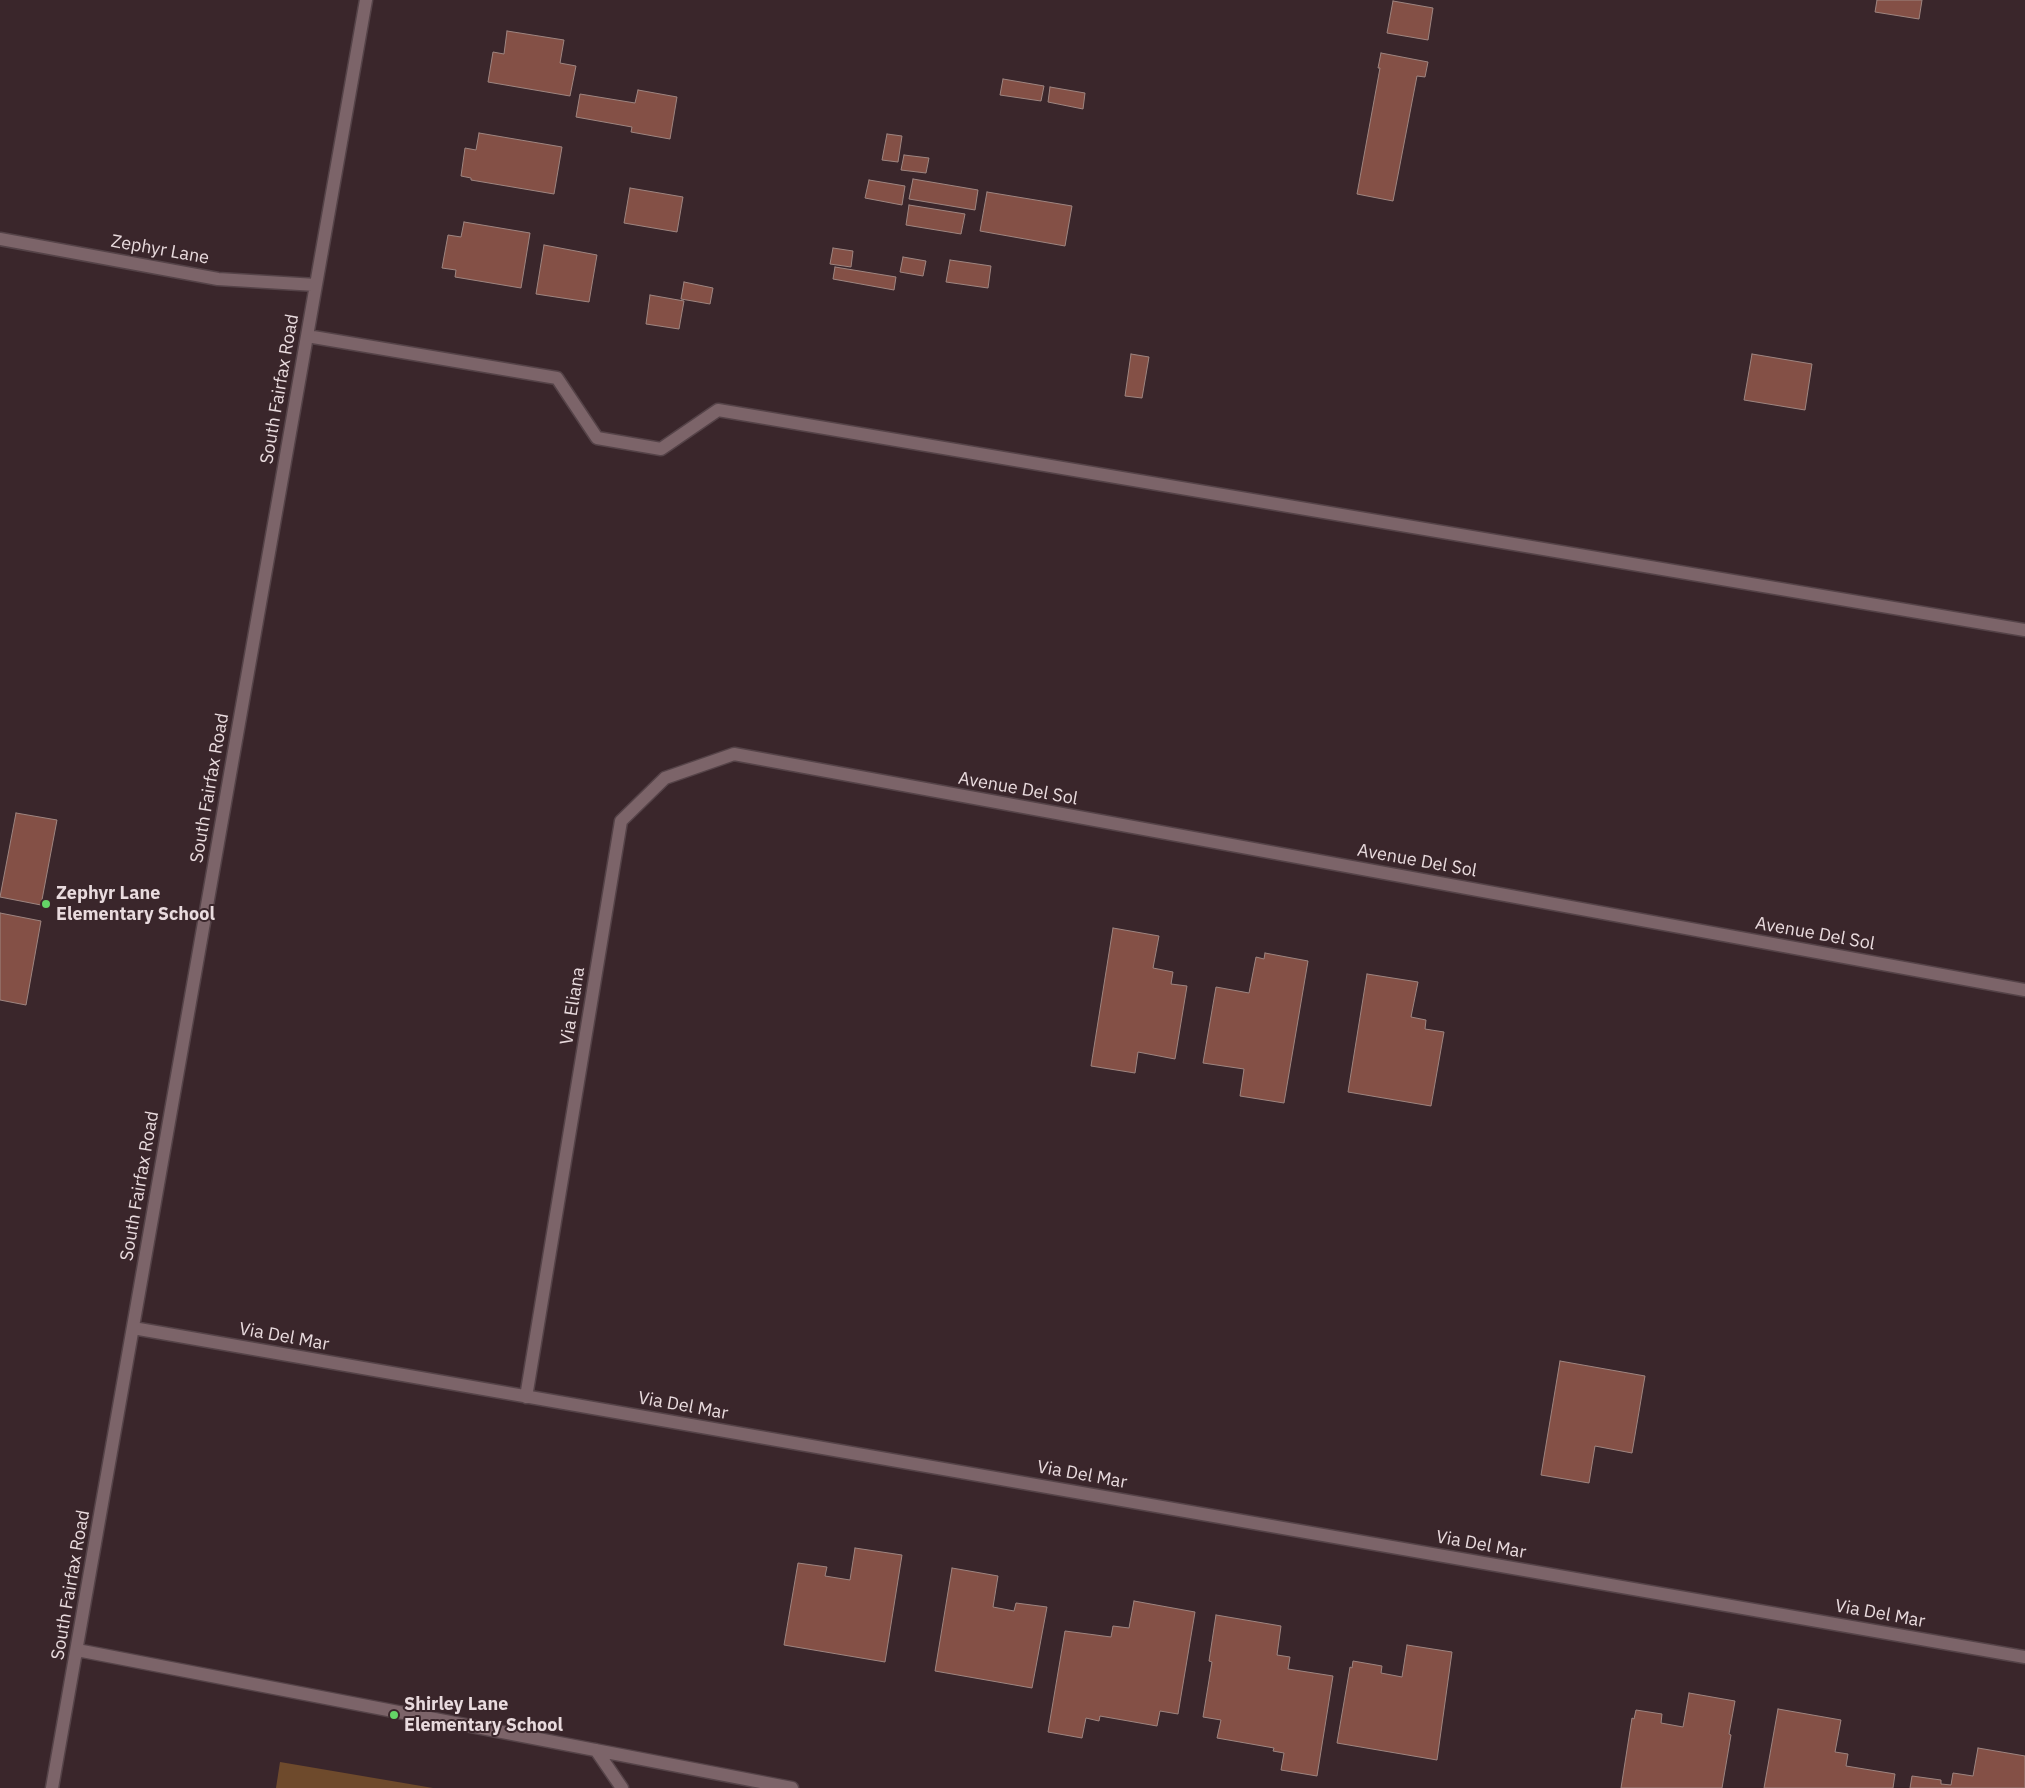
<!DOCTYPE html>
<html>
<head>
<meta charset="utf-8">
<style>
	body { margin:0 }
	canvas { display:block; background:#3a262b }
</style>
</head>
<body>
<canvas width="2025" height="1788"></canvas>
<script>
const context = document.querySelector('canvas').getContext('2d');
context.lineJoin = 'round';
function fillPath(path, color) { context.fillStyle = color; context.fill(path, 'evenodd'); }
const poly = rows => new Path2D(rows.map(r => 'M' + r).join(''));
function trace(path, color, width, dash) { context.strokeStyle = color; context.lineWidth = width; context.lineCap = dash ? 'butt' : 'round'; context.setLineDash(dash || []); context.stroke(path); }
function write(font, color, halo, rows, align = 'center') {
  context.font = font + ' "IBM Plex Sans",sans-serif'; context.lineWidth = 4; context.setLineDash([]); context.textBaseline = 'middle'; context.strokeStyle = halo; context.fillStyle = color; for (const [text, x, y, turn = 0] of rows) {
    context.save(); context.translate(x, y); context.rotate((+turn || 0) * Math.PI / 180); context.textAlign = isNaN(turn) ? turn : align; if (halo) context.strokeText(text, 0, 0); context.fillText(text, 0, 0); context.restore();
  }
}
const green = poly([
	[280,1762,433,1788,276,1788]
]);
const building = poly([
	[1877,0,1922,0,1919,19,1875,12,1877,0],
	[1393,1,1433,8,1428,40,1387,33,1393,1],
	[507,31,564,40,560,63,576,66,570,96,488,82,493,52,504,54,507,31],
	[1381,53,1428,62,1425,77,1417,76,1393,201,1357,194,1380,68,1378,68,1381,53],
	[1003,79,1044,86,1041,101,1000,95,1003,79],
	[1050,87,1085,93,1083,109,1048,102,1050,87],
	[638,90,677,97,670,139,631,132,632,127,576,117,580,94,635,103,638,90],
	[479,133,562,147,554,194,471,180,471,178,461,176,465,148,476,150,479,133],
	[887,134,902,136,898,162,882,160,887,134],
	[904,155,929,158,926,173,901,170,904,155],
	[913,179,978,190,975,210,909,199,913,179],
	[869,180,905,186,902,205,865,198,869,180],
	[630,188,683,197,677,232,624,223,630,188],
	[987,192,1072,206,1065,246,980,231,987,192],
	[909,205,965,214,961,234,906,225,909,205],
	[464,222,530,233,521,288,455,277,456,270,442,268,448,235,461,237,464,222],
	[544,245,597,255,589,302,536,294,544,245],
	[833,248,853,251,851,267,830,264,833,248],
	[903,257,926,261,923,276,900,272,903,257],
	[950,260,991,266,988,288,946,282,950,260],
	[835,267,896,277,894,290,833,279,835,267],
	[684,282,713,288,710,304,681,299,684,282],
	[650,295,684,301,679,329,646,324,650,295],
	[1131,354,1149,357,1142,398,1125,396,1131,354],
	[1752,354,1812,364,1805,410,1744,400,1752,354],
	[16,813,57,820,41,905,0,897,16,813],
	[0,913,41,921,26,1005,0,1000,0,913],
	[1113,928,1159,936,1153,968,1173,972,1171,984,1187,986,1175,1059,1138,1052,1135,1073,1091,1066,1113,928],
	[1265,953,1308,961,1284,1103,1240,1096,1244,1069,1203,1063,1216,987,1249,993,1256,957,1264,959,1265,953],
	[1367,974,1418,982,1411,1017,1426,1020,1425,1029,1444,1032,1431,1106,1348,1092,1367,974],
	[1560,1361,1645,1376,1632,1453,1595,1446,1589,1483,1541,1475,1560,1361],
	[855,1548,902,1555,885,1662,784,1645,798,1563,827,1567,825,1576,850,1580,855,1548],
	[952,1568,998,1576,993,1607,1014,1611,1016,1603,1047,1607,1032,1688,935,1671,952,1568],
	[1134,1601,1195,1612,1178,1714,1160,1711,1157,1726,1100,1716,1099,1721,1086,1718,1082,1738,1048,1732,1065,1631,1111,1637,1113,1626,1129,1628,1134,1601],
	[1216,1615,1281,1626,1277,1655,1290,1657,1288,1669,1333,1676,1317,1776,1281,1770,1284,1753,1273,1751,1274,1748,1217,1738,1221,1720,1203,1717,1212,1662,1209,1661,1216,1615],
	[1407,1645,1452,1652,1437,1760,1337,1743,1350,1667,1352,1668,1353,1661,1382,1666,1381,1673,1402,1677,1407,1645],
	[1689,1693,1735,1701,1729,1734,1731,1735,1722,1788,1621,1788,1632,1718,1634,1719,1636,1710,1662,1714,1661,1723,1683,1727,1689,1693],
	[1778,1709,1841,1720,1835,1752,1848,1754,1846,1766,1895,1774,1893,1788,1764,1788,1778,1709],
	[1978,1748,2025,1756,2025,1788,1910,1788,1912,1776,1941,1780,1941,1784,1951,1785,1953,1773,1973,1776,1978,1748]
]);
const minor = poly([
	[0,239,218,279,316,285],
	[307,336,557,378,597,438,661,449,718,410,2025,630],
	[133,1328,2025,1657],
	[526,1397,621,821,665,778,734,754,2025,990],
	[77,1650,792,1788],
	[596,1750,622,1788],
	[52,1788,366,0]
]);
const markers = [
	[46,904,5,"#64d467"],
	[394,1715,5,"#64d467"]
];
const streetNames = [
	["Zephyr Lane",160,250,10],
	["South Fairfax Road",280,389,-80],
	["South Fairfax Road",210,788,-80],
	["Avenue Del Sol",1018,789,10],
	["Avenue Del Sol",1417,861,10],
	["Avenue Del Sol",1815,934,10],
	["Via Eliana",573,1006,-81],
	["South Fairfax Road",140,1186,-80],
	["Via Del Mar",284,1337,10],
	["Via Del Mar",683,1406,10],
	["Via Del Mar",1082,1475,10],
	["Via Del Mar",1481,1545,10],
	["South Fairfax Road",71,1585,-80],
	["Via Del Mar",1880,1614,10]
];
const poiNames = [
	["Zephyr Lane",56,894],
	["Elementary School",56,915],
	["Shirley Lane",404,1705],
	["Elementary School",404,1726]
];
fillPath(green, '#6e4a2c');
fillPath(building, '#845046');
trace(building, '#9e8580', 1);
trace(minor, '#554348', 15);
trace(minor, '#7c6469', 12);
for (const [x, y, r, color] of markers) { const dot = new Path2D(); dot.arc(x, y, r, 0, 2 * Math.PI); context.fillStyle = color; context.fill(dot); trace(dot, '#3a262b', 2); }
write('18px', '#e9dbde', '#3a262b', streetNames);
write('bold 18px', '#e9dbde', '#3a262b', poiNames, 'left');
</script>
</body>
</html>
